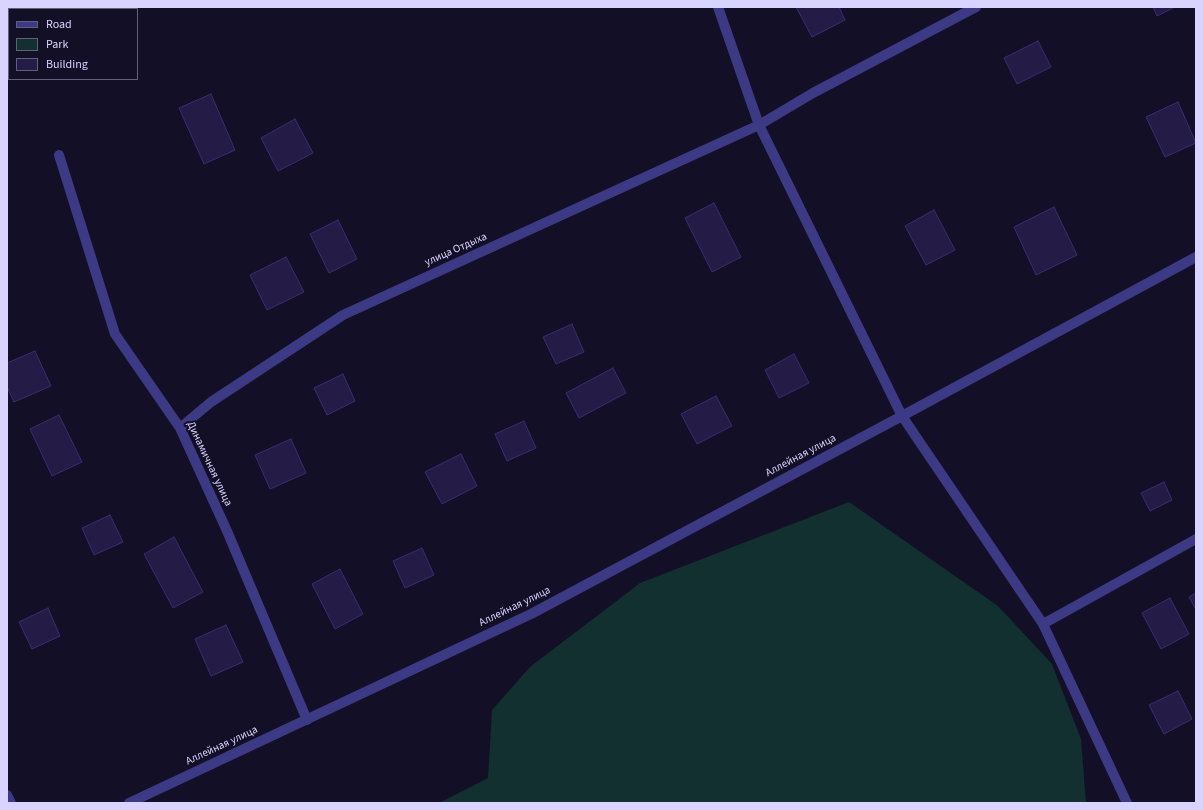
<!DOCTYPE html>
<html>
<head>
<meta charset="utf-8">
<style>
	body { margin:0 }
	#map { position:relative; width:1203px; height:810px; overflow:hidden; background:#130f26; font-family:"Source Sans 3",sans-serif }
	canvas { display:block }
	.frame { position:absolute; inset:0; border:8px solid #d9d4ff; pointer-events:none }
	.legend { position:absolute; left:8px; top:8px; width:130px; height:72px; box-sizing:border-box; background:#130f26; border:1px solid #625e7d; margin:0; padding:5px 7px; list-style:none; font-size:12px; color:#d9d4ff }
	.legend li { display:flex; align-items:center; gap:8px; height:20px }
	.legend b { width:20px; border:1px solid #625e7d }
</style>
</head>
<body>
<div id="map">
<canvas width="1203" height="810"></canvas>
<div class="frame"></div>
<ul class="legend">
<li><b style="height:5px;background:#3d3a85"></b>Road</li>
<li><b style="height:11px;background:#12302f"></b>Park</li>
<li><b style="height:11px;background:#241b47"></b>Building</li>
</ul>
</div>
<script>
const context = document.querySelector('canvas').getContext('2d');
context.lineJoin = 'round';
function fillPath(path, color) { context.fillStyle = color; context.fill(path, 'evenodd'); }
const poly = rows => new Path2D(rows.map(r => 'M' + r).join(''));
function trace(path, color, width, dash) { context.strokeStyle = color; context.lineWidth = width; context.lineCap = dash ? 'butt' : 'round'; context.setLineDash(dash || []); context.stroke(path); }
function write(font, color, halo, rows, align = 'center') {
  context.font = font + ' "Source Sans 3",sans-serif'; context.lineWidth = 4; context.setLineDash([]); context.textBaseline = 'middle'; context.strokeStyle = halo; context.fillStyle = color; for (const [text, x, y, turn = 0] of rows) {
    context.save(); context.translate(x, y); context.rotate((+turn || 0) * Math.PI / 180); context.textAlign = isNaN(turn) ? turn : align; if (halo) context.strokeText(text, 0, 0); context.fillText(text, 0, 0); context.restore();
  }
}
const green = poly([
	[849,502,998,606,1052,664,1081,739,1086,803,439,803,488,778,492,710,530,667,640,583]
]);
const building = poly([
	[796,7,839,7,845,20,812,37,796,7],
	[1153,7,1175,7,1157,16,1153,7],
	[1038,41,1051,67,1017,84,1004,58,1038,41],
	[211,94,235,150,204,164,179,108,211,94],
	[1178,102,1196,143,1165,157,1146,117,1178,102],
	[295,119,313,153,278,171,261,138,295,119],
	[714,203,741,257,712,272,685,218,714,203],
	[1054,207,1077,255,1036,275,1014,227,1054,207],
	[934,210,955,250,926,265,905,226,934,210],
	[338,220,357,259,329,273,310,234,338,220],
	[286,257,304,292,267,310,250,275,286,257],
	[572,324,584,352,556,364,543,337,572,324],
	[35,351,51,386,14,402,7,387,7,363,35,351],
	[794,354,809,383,779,398,765,370,794,354],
	[613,368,626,393,579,418,566,393,613,368],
	[343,374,355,401,327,415,314,388,343,374],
	[716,396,732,426,697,444,681,414,716,396],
	[59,415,82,462,52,476,30,429,59,415],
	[524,421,536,448,507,461,495,434,524,421],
	[291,439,306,473,270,489,255,455,291,439],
	[461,454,477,486,442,504,425,472,461,454],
	[1164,482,1172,500,1150,511,1141,493,1164,482],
	[110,515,123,542,94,555,82,528,110,515],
	[174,537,203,592,173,608,144,554,174,537],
	[422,548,434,575,405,588,393,561,422,548],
	[340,569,363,614,335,629,312,584,340,569],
	[1196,593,1196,610,1189,597,1196,593],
	[1170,598,1189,634,1161,649,1142,613,1170,598],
	[48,608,60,636,32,649,19,622,48,608],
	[226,625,243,662,211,676,195,639,226,625],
	[1178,691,1192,719,1164,734,1149,705,1178,691]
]);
const service = poly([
	[718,7,759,125,813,93,976,7],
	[902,416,1196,257],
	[1043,624,1196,539],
	[7,795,11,803]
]);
const minor = poly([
	[59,155,115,334,180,428,227,531,307,720],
	[180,428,211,402,343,315,759,125,902,416,1043,624,1127,803],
	[129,803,531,614,902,416]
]);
const streetNames = [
	["улица Отдыха",456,250,-24],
	["Аллейная улица",801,456,-28],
	["Динамичная улица",209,464,65],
	["Аллейная улица",515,607,-26],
	["Аллейная улица",222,746,-25]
];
fillPath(green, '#12302f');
fillPath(building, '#241b47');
trace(building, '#3b2d73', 1);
trace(service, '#3d3a85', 10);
trace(minor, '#3d3a85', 10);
write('11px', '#d9d4ff', '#130f26', streetNames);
</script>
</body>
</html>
